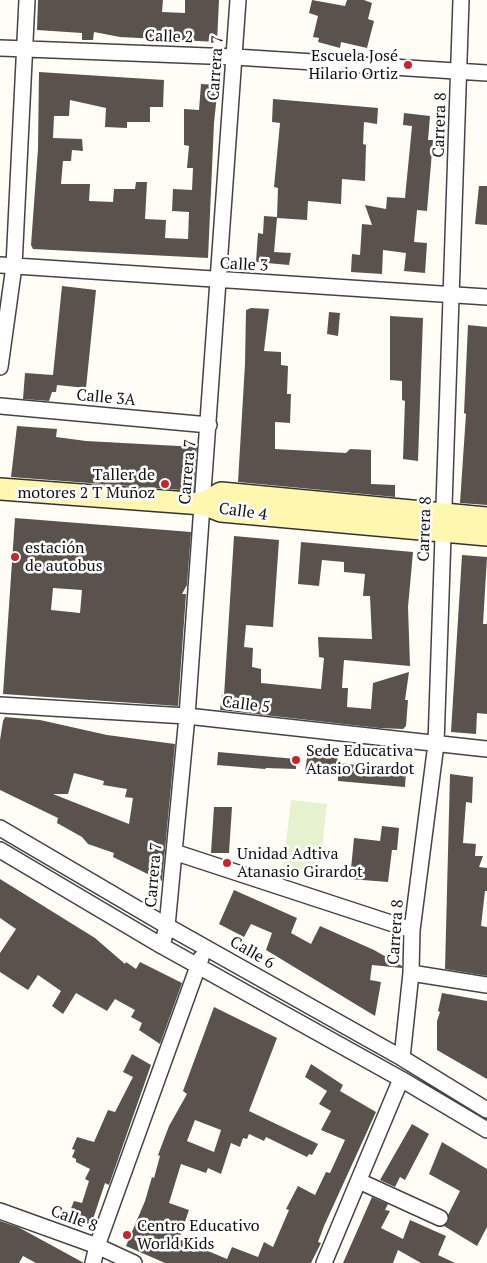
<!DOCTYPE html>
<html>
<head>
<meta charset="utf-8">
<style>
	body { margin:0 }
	canvas { display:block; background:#fffdf5 }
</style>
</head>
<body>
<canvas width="487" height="1263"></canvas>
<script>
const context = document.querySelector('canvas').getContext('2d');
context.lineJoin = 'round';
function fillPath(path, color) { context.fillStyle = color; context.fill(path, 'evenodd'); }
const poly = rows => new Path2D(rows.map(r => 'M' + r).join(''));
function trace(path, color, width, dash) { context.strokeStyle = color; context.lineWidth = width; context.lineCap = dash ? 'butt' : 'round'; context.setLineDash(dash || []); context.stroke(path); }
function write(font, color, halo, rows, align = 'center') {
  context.font = font + ' "PT Serif",serif'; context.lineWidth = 5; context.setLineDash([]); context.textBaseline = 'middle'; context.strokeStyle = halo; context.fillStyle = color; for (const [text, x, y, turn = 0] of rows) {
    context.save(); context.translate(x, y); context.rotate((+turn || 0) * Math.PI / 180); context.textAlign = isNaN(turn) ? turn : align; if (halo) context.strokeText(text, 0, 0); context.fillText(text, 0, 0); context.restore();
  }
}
const pitch = poly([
	[291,800,327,804,319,873,283,868]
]);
const building = poly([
	[38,0,163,0,162,12,185,13,185,0,219,0,217,42,120,37,94,32,93,40,82,40,82,33,37,30],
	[312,0,345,6,347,0,364,0,372,3,368,19,374,21,367,48,341,42,340,48,318,42,319,38,313,37,318,16,309,13],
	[39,72,164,80,163,107,150,107,150,122,127,122,127,128,105,127,106,108,70,100,69,116,54,116,53,138,82,139,83,151,72,150,71,161,63,161,61,184,90,184,89,201,113,202,114,189,135,189,136,182,147,182,145,219,166,220,165,238,188,239,189,212,172,211,173,189,192,190,193,168,187,168,189,146,184,145,184,109,199,110,201,84,218,85,214,123,208,258,33,249,31,245,38,149],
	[273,99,378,108,377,124,364,122,363,144,366,145,365,181,342,179,341,204,308,201,307,220,277,218,274,252,291,253,289,265,256,262,258,233,263,234,264,216,277,217,278,188,274,187,280,123,272,122],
	[404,113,430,116,428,140,433,140,427,211,417,210,414,242,427,243,425,273,404,271,406,253,383,250,382,274,351,272,352,254,360,255,362,224,372,225,365,205,386,209,387,197,405,198,412,126,403,125],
	[479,186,487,186,487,225,475,224],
	[62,286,96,290,86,388,57,385,56,392,52,392,49,401,23,399,25,373,53,375],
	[251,308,269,309,264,351,281,352,281,365,288,366,287,394,291,394,290,423,275,422,275,449,346,453,350,449,371,450,371,484,395,485,395,497,238,482,245,364,246,310],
	[329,312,340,313,338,336,327,334],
	[390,316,423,318,418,461,403,459,405,401,402,400,402,381,390,380],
	[468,325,487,327,487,505,460,503,466,414,464,413],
	[17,426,57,429,56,437,86,441,197,447,194,491,11,477],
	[15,518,191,532,187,585,182,594,186,594,178,706,3,694],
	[53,588,82,590,80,613,51,610],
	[234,536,279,540,273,627,246,625,244,647,253,648,252,667,261,669,261,683,321,689,324,658,319,657,318,637,372,639,370,596,363,596,365,574,344,572,344,562,322,560,319,586,298,584,301,542,413,552,408,607,410,666,344,660,342,688,348,688,347,707,371,709,373,683,409,672,405,700,408,700,406,726,403,729,379,728,220,710,222,695,224,696],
	[462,555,487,557,483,624,487,624,487,714,477,713,476,734,451,732],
	[5,717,40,720,107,735,175,744,162,881,113,857,114,853,88,844,82,837,57,823,58,818,0,790,0,740,3,721],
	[74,773,104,781,103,785,127,789,125,797,133,798,129,824,53,794,68,794],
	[308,751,338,754,337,763,406,770,405,787,338,781,338,776,305,772],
	[218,752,296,759,296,769,266,768,265,769,217,765],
	[450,774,473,777,472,803,466,802,463,843,476,844,475,856,483,856,479,867,487,868,487,891,485,891,481,926,487,927,487,976,445,969],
	[214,807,232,807,229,853,211,853],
	[382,826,399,828,397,850,392,850,388,882,350,879,354,838,380,841],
	[0,879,95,938,125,964,126,962,136,969,140,962,182,983,160,1044,139,1030,142,1023,131,1017,135,1010,115,999,107,1011,76,993,63,1014,52,1006,61,991,38,975,28,990,0,972,0,953,16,929,0,918],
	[234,890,297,918,291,933,311,944,320,926,374,950,402,966,402,968,372,965,370,980,381,982,375,1016,266,950,272,933,251,924,244,937,219,924],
	[442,993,487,1001,487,1079,437,1050,437,1021,440,1012,438,1011],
	[214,1007,277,1038,249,1111,318,1144,312,1155,309,1154,307,1157,266,1137,264,1141,249,1134,247,1139,243,1138,240,1147,231,1143,221,1174,208,1168,206,1173,181,1164,169,1203,189,1210,179,1239,227,1259,232,1247,258,1257,264,1242,273,1247,289,1210,286,1209,298,1186,315,1195,326,1172,330,1173,345,1140,321,1130,331,1111,319,1104,327,1091,305,1077,311,1064,343,1085,340,1091,376,1112,324,1226,318,1242,321,1243,311,1263,165,1263,126,1246,145,1201,152,1177,154,1178,160,1156,158,1155,169,1126,187,1094,183,1091],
	[195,1120,221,1130,214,1152,187,1141],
	[132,1054,151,1065,109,1185,105,1183,91,1225,68,1216,74,1201,82,1203,89,1181,85,1179,90,1169,76,1162,76,1159,72,1157,75,1150,72,1149,77,1137,94,1142,108,1110,115,1112,133,1077,123,1072],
	[412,1124,429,1134,405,1180,400,1177,395,1187,380,1180],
	[442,1142,487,1169,487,1227,477,1246,444,1226,448,1222,448,1215,460,1191,429,1174],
	[372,1197,388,1204,385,1210,390,1211,381,1228,403,1239,410,1220,446,1236,438,1255,455,1263,421,1263,398,1250,393,1263,343,1263],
	[0,1221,18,1227,84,1263,36,1263,23,1256,19,1263,0,1263]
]);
const street = poly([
	[0,48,235,57,487,73],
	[0,265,487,297],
	[0,367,14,266,27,0],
	[0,406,209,425],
	[0,705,187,716,487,749],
	[0,828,167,926,402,1058,487,1110],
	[0,850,162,946,401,1079,487,1130],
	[174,852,412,930],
	[162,946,167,926,187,716,238,0],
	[411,973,487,985],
	[402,1058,411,973,412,930,436,744,461,0],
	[359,1181,440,1218],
	[0,1211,97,1246,134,1263],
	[93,1263,97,1246,201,958],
	[324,1263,401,1079]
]);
const secondary = poly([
	[0,489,203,504,221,511,487,535],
	[203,504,221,493,487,518]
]);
const markers = [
	[408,65,5,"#c4262e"],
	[165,484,5,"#c4262e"],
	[15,557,5,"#c4262e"],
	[296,760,5,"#c4262e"],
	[227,863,5,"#c4262e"],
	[127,1235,5,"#c4262e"]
];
const streetNames = [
	["Calle 2",169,37,2],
	["Carrera 7",216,68,-86],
	["Carrera 8",440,125,-88],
	["Calle 3",244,265,3],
	["Calle 3A",106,398,5],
	["Carrera 7",188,472,-85],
	["Calle 4",243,512,8],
	["Carrera 8",425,529,-88],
	["Calle 5",246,705,7],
	["Carrera 7",154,875,-85],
	["Carrera 8",396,932,-86],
	["Calle 6",252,953,30],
	["Calle 8",74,1219,20]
];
const poiNames = [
	["Escuela José",398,56,"right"],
	["Hilario Ortiz",398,74,"right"],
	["Taller de",155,475,"right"],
	["motores 2 T Muñoz",155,493,"right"],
	["estación",25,548],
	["de autobus",25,566],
	["Sede Educativa",306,751],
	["Atasio Girardot",306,769],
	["Unidad Adtiva",237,854],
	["Atanasio Girardot",237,872],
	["Centro Educativo",137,1226],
	["World Kids",137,1244]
];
fillPath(pitch, '#e6f2cf');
fillPath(building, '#5a524d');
trace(street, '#444', 18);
trace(secondary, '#333', 24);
trace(street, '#fff', 15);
trace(secondary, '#fff6b0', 21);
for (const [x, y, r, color] of markers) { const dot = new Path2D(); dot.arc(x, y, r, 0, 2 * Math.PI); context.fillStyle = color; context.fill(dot); trace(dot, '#fff', 2); }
write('16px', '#111', '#fff', streetNames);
write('16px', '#111', '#fff', poiNames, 'left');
</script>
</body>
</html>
